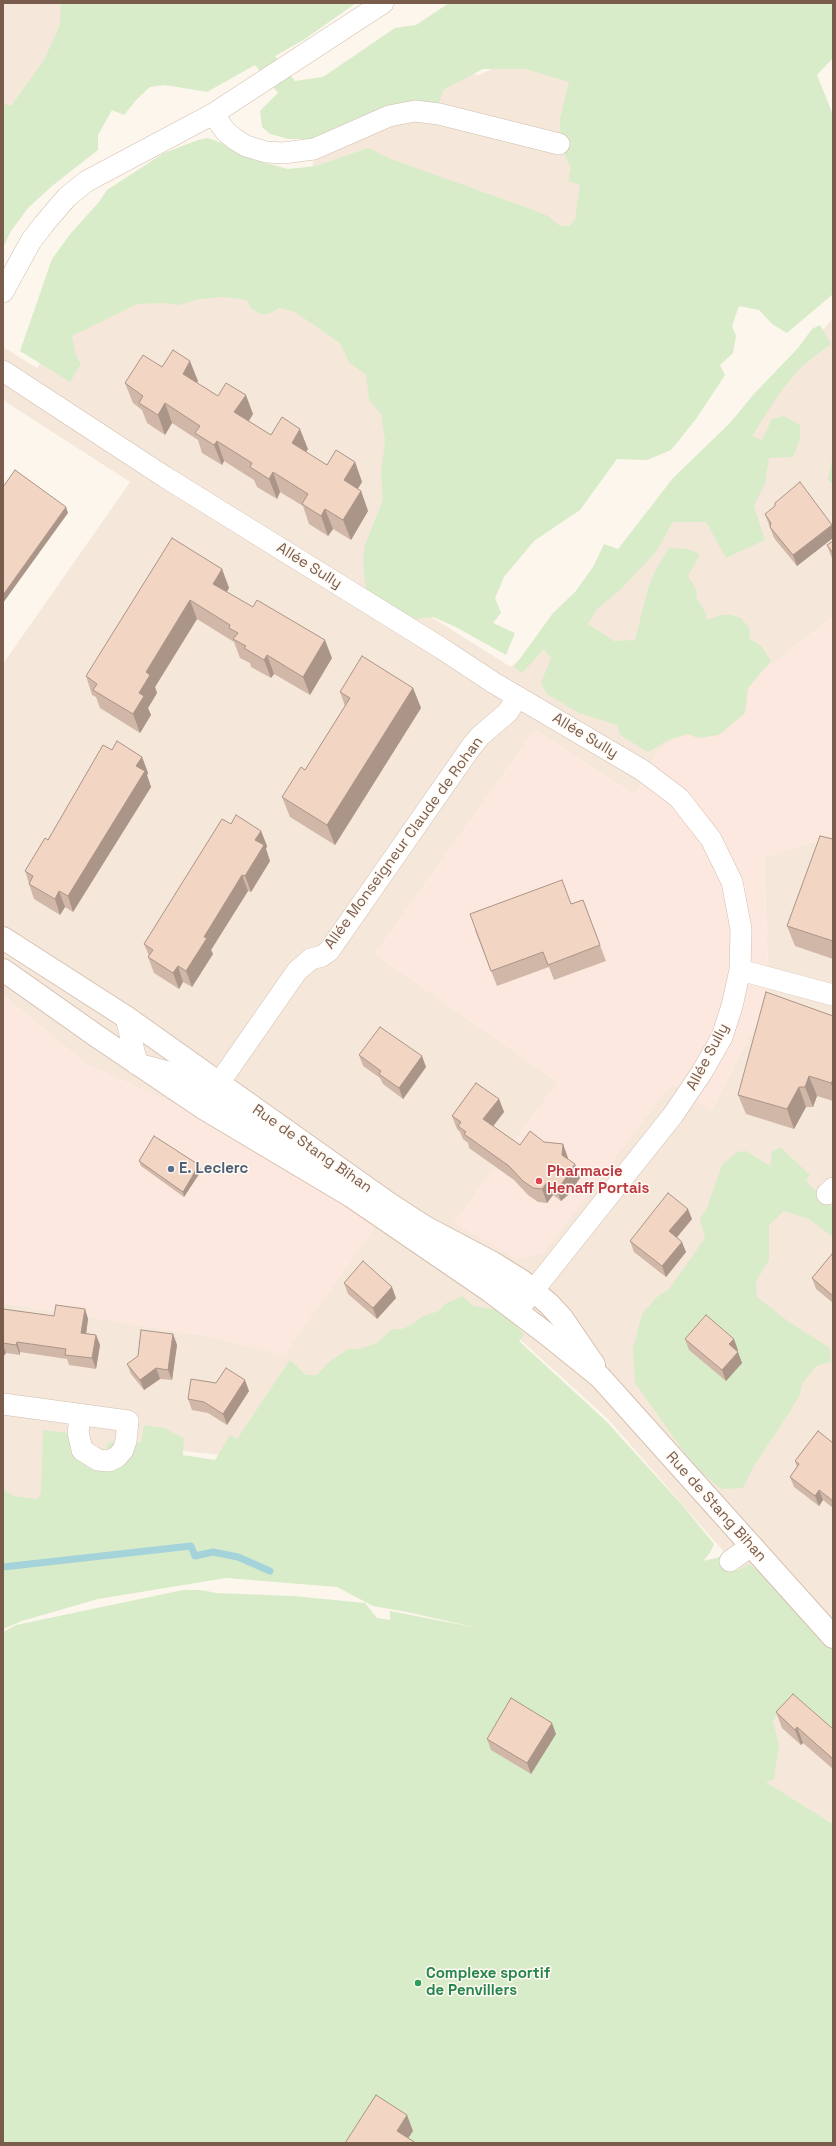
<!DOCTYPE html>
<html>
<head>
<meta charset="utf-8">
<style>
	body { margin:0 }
	#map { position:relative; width:836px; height:2146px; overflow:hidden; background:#fdf6ec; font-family:"Space Grotesk",sans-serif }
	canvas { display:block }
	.frame { position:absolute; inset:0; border:4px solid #7a5c4d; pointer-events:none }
</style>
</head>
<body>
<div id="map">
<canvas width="836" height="2146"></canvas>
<div class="frame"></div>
</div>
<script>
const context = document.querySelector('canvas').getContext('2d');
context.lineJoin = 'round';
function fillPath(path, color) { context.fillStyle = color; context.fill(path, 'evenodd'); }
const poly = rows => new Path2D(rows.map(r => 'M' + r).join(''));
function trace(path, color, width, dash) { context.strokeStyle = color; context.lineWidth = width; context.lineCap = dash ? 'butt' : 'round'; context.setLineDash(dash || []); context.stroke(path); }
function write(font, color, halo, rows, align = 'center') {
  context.font = font + ' "Space Grotesk",sans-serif'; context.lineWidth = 3; context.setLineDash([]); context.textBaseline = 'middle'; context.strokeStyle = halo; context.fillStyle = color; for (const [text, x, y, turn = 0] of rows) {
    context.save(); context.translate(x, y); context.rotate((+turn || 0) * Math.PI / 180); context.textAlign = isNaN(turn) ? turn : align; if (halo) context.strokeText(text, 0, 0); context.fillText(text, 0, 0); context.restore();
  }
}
const residential = poly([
	[3,3,108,3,3,134],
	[509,61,583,74,587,164,578,243,311,171,323,126,431,66,479,75],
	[308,293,388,384,401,598,511,667,598,585,833,318,833,617,658,752,635,795,535,730,375,954,558,1082,454,1223,632,1134,672,1083,711,1111,769,999,764,857,833,836,833,1824,670,1722,750,1582,608,1419,515,1335,220,1455,137,1446,3,1555,3,1303,207,1336,284,1354,276,1163,176,1105,86,1064,3,995,3,664,130,482,3,400,3,347,37,368,73,321,151,295]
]);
const commercial = poly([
	[833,617,833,836,764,857,769,999,711,1112,672,1083,544,1253,529,1257,515,1258,454,1223,558,1082,375,954,535,730,635,795,658,752],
	[3,995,86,1064,176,1105,276,1163,377,1224,284,1355,207,1336,3,1303]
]);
const green = poly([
	[61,3,356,3,305,39,275,56,295,81,323,77,395,28,416,25,449,3,833,3,833,58,817,75,833,115,833,294,787,333,772,324,759,310,739,306,732,326,736,336,733,353,720,365,725,375,696,419,671,450,647,460,617,459,580,510,534,541,504,577,495,598,501,613,493,623,515,633,506,655,454,626,433,617,415,619,366,591,363,561,365,545,383,500,381,473,385,440,381,414,369,400,366,375,349,362,340,343,295,312,279,308,269,314,260,314,251,308,247,300,223,297,200,299,179,305,162,303,137,304,72,336,76,356,81,364,70,382,20,351,52,259,71,233,99,202,107,190,164,153,198,140,208,138,232,147,262,162,288,169,316,166,368,148,391,159,536,211,548,216,560,226,569,226,575,220,580,185,568,181,571,167,559,144,560,119,569,82,526,69,483,69,443,90,439,103,393,109,314,139,289,139,270,134,262,127,260,111,278,93,255,65,207,92,165,85,150,87,137,99,124,115,112,110,98,135,98,150,52,186,28,208,11,231,3,248,3,103,11,106,44,60,60,25],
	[820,325,831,344,801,367,781,391,752,436,762,440,772,419,784,416,800,425,800,440,793,457,769,458,765,483,754,506,765,540,726,558,706,522,673,522,655,553,621,589,597,609,588,624,614,641,635,640,648,588,655,571,669,548,688,549,700,554,688,576,696,589,697,599,706,613,707,620,721,615,731,615,741,618,749,628,750,639,762,647,771,661,748,688,745,713,719,735,698,738,688,734,668,740,648,752,620,735,617,725,579,713,547,694,541,683,551,658,544,649,522,673,514,667,553,613,575,592,593,567,604,544,618,549,673,478,730,423,753,395,798,348,812,329],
	[833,454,833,485,828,480],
	[780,1147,810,1175,806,1181,833,1208,833,1237,809,1219,784,1211,769,1225,769,1260,756,1281,757,1297,789,1322,830,1348,831,1362,816,1366,802,1384,800,1394,789,1413,755,1464,743,1488,721,1489,694,1466,635,1383,633,1348,642,1314,656,1298,670,1288,705,1238,700,1219,707,1208,722,1165,737,1152,746,1151,770,1166,772,1152],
	[462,1296,473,1306,499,1310,512,1320,524,1335,519,1341,606,1421,684,1507,714,1544,710,1553,703,1561,724,1556,738,1570,749,1564,762,1574,833,1646,833,1737,784,1707,773,1721,779,1745,774,1779,766,1782,833,1824,833,2143,3,2143,3,1632,16,1625,183,1590,200,1590,217,1593,293,1596,365,1603,377,1618,390,1620,390,1611,478,1628,407,1612,373,1606,337,1587,226,1578,98,1599,22,1621,3,1629,3,1489,13,1496,38,1499,41,1493,43,1430,69,1433,75,1456,86,1466,102,1470,108,1442,123,1444,141,1442,144,1425,164,1428,184,1438,183,1455,215,1460,230,1435,237,1439,290,1360,306,1375,317,1375,330,1361,349,1349,360,1349,378,1342,392,1329,402,1329,413,1324,421,1317,439,1311,445,1304]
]);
const stream = poly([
	[3,1567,191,1546,195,1556,213,1552,238,1557,270,1571]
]);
const street = poly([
	[213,114,226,132,236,140,246,146,266,152,283,153,314,149,389,116,415,111,439,114,559,144],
	[3,292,31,241,44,224,67,197,87,181,213,114,383,3],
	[3,371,165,477,441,648,494,683,642,770,679,798,711,839,732,882,741,929,740,970,732,1006,722,1037,702,1072,673,1115,517,1311],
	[740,970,833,995],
	[126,1017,137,1064,176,1074,276,1139,286,1142,305,1144],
	[219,1083,297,971,311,959,322,956,329,951,471,747,480,736,507,713,518,697],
	[827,1194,833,1188],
	[468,1266,498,1283,525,1301],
	[3,1404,128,1421,126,1441,123,1450,117,1457,109,1461,98,1460,82,1450,78,1432,81,1414],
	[730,1561,751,1546]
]);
const secondary = poly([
	[3,938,126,1017,388,1203,425,1227,493,1263,522,1281,549,1304,562,1318,594,1365],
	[3,970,98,1037,205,1109,351,1196,490,1291,548,1335,600,1377,833,1637]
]);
const wall = poly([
	[162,367,198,381,196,383,218,396,253,414,249,421,271,435,308,449,306,452,327,465,355,462,362,482,357,489,361,491,368,511,351,540,333,529,328,536,309,524,303,506,280,492,277,499,257,487,254,480,224,461,222,465,202,453,198,440,172,423,165,435,147,423,142,410,133,403,125,383],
	[765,514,832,525,833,529,833,538,797,566,774,538],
	[833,541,833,559,831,556,827,545],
	[222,569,229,588,227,592,332,658,310,695,274,674,271,678,251,667,250,663,240,658,234,642,197,619,155,687,157,693,148,708,151,715,140,733,100,708,96,697,92,695,86,676],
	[413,688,421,708,335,845,290,817,282,797,305,770,345,706,340,692],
	[112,750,142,757,148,773,147,775,151,787,73,912,65,907,60,915,34,899,29,884,29,883,25,871],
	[231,824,261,831,267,846,266,849,270,861,251,892,248,891,211,950,213,954,192,987,183,982,179,989,154,973,148,957,149,956,144,944],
	[833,839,833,959,795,946,787,926],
	[583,900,606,961,554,980,549,967,497,986,475,930,571,904],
	[833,1016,833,1101,817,1096,813,1107,806,1107,794,1129,746,1114,738,1095],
	[359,1055,426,1067,403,1099,383,1084,380,1078,363,1066],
	[499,1099,504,1112,493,1126,520,1145,544,1142,563,1144,568,1159,580,1178,568,1195,561,1201,553,1195,547,1203,538,1202,528,1195,514,1180,469,1148,468,1143,463,1139,460,1132,457,1129,452,1116],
	[139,1161,199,1165,201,1171,184,1197,141,1166],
	[692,1219,677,1237,686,1252,666,1277,634,1252,630,1241],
	[833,1254,833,1303,816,1289,812,1278],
	[344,1283,396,1298,377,1319,348,1294],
	[3,1309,54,1316,85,1309,88,1319,86,1333,96,1335,100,1345,96,1369,69,1365,67,1359,20,1352,20,1355,6,1353,3,1357],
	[173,1334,177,1345,172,1380,160,1379,144,1390,131,1374,127,1364],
	[685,1339,738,1350,737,1351,742,1363,726,1381,689,1350],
	[249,1391,227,1425,208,1413,192,1410,188,1399],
	[833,1443,833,1508,823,1500,819,1506,794,1487,790,1477,797,1467,795,1461],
	[776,1712,833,1729,833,1769,803,1743,801,1745,782,1728],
	[556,1734,531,1774,491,1750,487,1739]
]);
const shadedWall = poly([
	[190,361,198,381,190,394,183,374],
	[246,395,253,414,242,432,234,412],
	[165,403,172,423,165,435,158,415],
	[300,429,308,449,299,463,292,443],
	[217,441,224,461,222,465,214,445],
	[355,462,362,482,351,500,344,480],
	[273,472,280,492,277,499,269,479],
	[361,491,368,511,351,540,343,520],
	[66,507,68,513,3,603,3,595],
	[325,509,333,529,328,536,321,516],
	[832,525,833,529,833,538,797,566,793,555],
	[222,569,229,588,220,603,213,584],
	[190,600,197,619,155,687,157,693,148,708,151,715,140,733,133,714,139,693,146,672],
	[325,640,332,658,310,695,303,677],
	[267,655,274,674,271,678,264,660],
	[413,688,421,708,335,845,327,825],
	[142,757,148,773,147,775,151,787,73,912,68,896,136,766],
	[261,831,267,846,266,849,270,861,251,892,245,876,255,840],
	[242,875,248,891,211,950,213,954,192,987,186,971,204,937],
	[59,891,65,907,60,915,55,899],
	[178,966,183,982,179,989,173,973],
	[422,1056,426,1067,403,1099,399,1088],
	[809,1076,817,1096,813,1107,805,1087],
	[833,1080,833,1089,831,1083],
	[799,1087,806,1107,794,1129,787,1109],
	[499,1099,504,1112,488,1133,483,1119],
	[563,1144,568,1158,567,1168,562,1155],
	[575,1164,580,1178,568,1195,561,1201,556,1188],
	[199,1165,201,1171,184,1197,183,1192],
	[548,1181,553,1195,547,1203,542,1189],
	[688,1209,692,1219,673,1242,669,1231],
	[682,1242,686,1252,666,1277,662,1266],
	[392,1287,396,1298,377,1319,373,1308],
	[85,1309,88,1319,85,1343,81,1333],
	[173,1334,177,1345,172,1380,168,1370],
	[96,1335,100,1345,96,1369,92,1358],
	[734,1339,738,1350,733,1355,729,1344],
	[17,1342,20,1352,20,1355,16,1345],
	[3,1345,6,1353,3,1357],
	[738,1352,742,1363,726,1381,722,1370],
	[156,1368,160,1379,144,1390,140,1380],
	[245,1380,249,1391,227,1425,223,1414],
	[819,1490,823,1500,819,1506,815,1496],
	[552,1723,556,1734,531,1774,527,1763],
	[797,1727,803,1743,801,1745,795,1730],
	[407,2115,413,2131,405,2143,397,2131]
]);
const building = poly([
	[173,350,190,361,183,374,218,396,226,383,246,395,234,412,271,435,282,417,300,429,292,443,327,465,336,450,355,462,344,480,361,491,343,520,325,509,321,516,302,504,308,494,273,472,269,479,250,467,252,463,217,441,214,445,195,433,200,426,165,403,158,415,139,403,143,396,125,383,143,355,162,367,173,350],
	[15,470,66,507,3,595,3,487,15,470],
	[800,482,832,525,793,555,770,527,771,523,765,514,775,506,775,503,800,482],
	[172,538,222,569,213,584,253,607,257,600,325,640,303,677,267,655,264,660,244,648,246,646,233,639,238,633,229,628,230,625,190,600,146,672,150,675,139,693,144,696,133,714,93,690,97,684,86,676,172,538],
	[833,541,833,553,827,545,833,541],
	[362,656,413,688,327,825,282,797,301,767,305,770,350,698,340,692,362,656],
	[117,741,142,757,136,766,145,771,68,896,59,891,55,899,29,884,33,876,25,871,45,838,48,840,103,745,112,750,117,741],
	[236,815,261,831,255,840,264,845,245,876,242,875,204,937,207,938,186,971,178,966,173,973,148,957,153,950,144,944,222,819,231,824,236,815],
	[820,836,833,839,833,941,787,926,820,836],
	[562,880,571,904,583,900,600,945,548,965,543,952,491,971,470,914,562,880],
	[766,992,833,1016,833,1080,831,1083,809,1076,805,1087,799,1087,787,1109,738,1095,766,992],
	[380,1027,422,1056,399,1088,379,1074,381,1071,359,1055,380,1027],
	[476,1083,499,1099,483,1119,520,1145,530,1131,544,1142,563,1144,562,1155,575,1164,563,1182,556,1188,548,1181,542,1189,533,1188,523,1181,509,1166,464,1134,466,1132,458,1126,461,1122,452,1116,476,1083],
	[154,1136,199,1165,183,1192,139,1161,154,1136],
	[668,1193,688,1209,669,1231,682,1242,662,1266,630,1241,668,1193],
	[832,1254,833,1254,833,1296,812,1278,832,1254],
	[363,1261,392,1287,373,1308,344,1283,363,1261],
	[56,1305,85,1309,81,1333,96,1335,92,1358,65,1355,66,1349,17,1342,16,1345,3,1343,3,1309,54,1316,56,1305],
	[706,1315,734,1339,729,1344,738,1352,722,1370,685,1339,706,1315],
	[141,1330,173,1334,168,1370,156,1368,140,1380,127,1364,138,1356,141,1330],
	[226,1368,245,1380,223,1414,204,1402,188,1399,191,1379,216,1383,226,1368],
	[818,1431,833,1443,833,1501,819,1490,815,1496,790,1477,799,1464,795,1461,818,1431],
	[793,1694,833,1729,833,1759,797,1727,795,1730,776,1712,793,1694],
	[511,1698,552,1723,527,1763,487,1739,511,1698],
	[376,2095,407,2115,397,2131,416,2143,345,2143,376,2095]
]);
const markers = [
	[171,1169,4,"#5c6f8a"],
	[539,1181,4,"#e0444e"],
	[418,1983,4,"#2e9e5b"]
];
const streetNames = [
	["Allée Sully",309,566,32],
	["Allée Sully",585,736,31],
	["Allée Monseigneur Claude de Rohan",404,843,-54],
	["Allée Sully",708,1057,-62],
	["Rue de Stang Bihan",312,1149,35],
	["Rue de Stang Bihan",716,1507,48]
];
const serviceNames = [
	["E. Leclerc",179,1169]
];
const healthNames = [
	["Pharmacie",547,1172],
	["Henaff Portais",547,1189]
];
const leisureNames = [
	["Complexe sportif",426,1974],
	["de Penvillers",426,1991]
];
fillPath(residential, '#f5e8da');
fillPath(commercial, '#fde8e0');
fillPath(green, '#d8ecc9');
trace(stream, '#a5d3da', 7);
trace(street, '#d1beb0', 22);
trace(secondary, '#d6c0b0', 24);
trace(street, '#fff', 21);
trace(secondary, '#fff', 22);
fillPath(wall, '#d1b7a8');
fillPath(shadedWall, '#aa9588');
fillPath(building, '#f3d5c3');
trace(building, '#aa9588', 1);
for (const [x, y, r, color] of markers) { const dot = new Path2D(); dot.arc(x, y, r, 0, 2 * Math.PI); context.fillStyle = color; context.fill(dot); trace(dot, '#fffaf3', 1.5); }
write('15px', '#7a5c4d', '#fffaf3', streetNames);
write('bold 15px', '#4e5e75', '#fffaf3', serviceNames, 'left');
write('bold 15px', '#be3a42', '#fffaf3', healthNames, 'left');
write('bold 15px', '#27864d', '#fffaf3', leisureNames, 'left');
</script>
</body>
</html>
